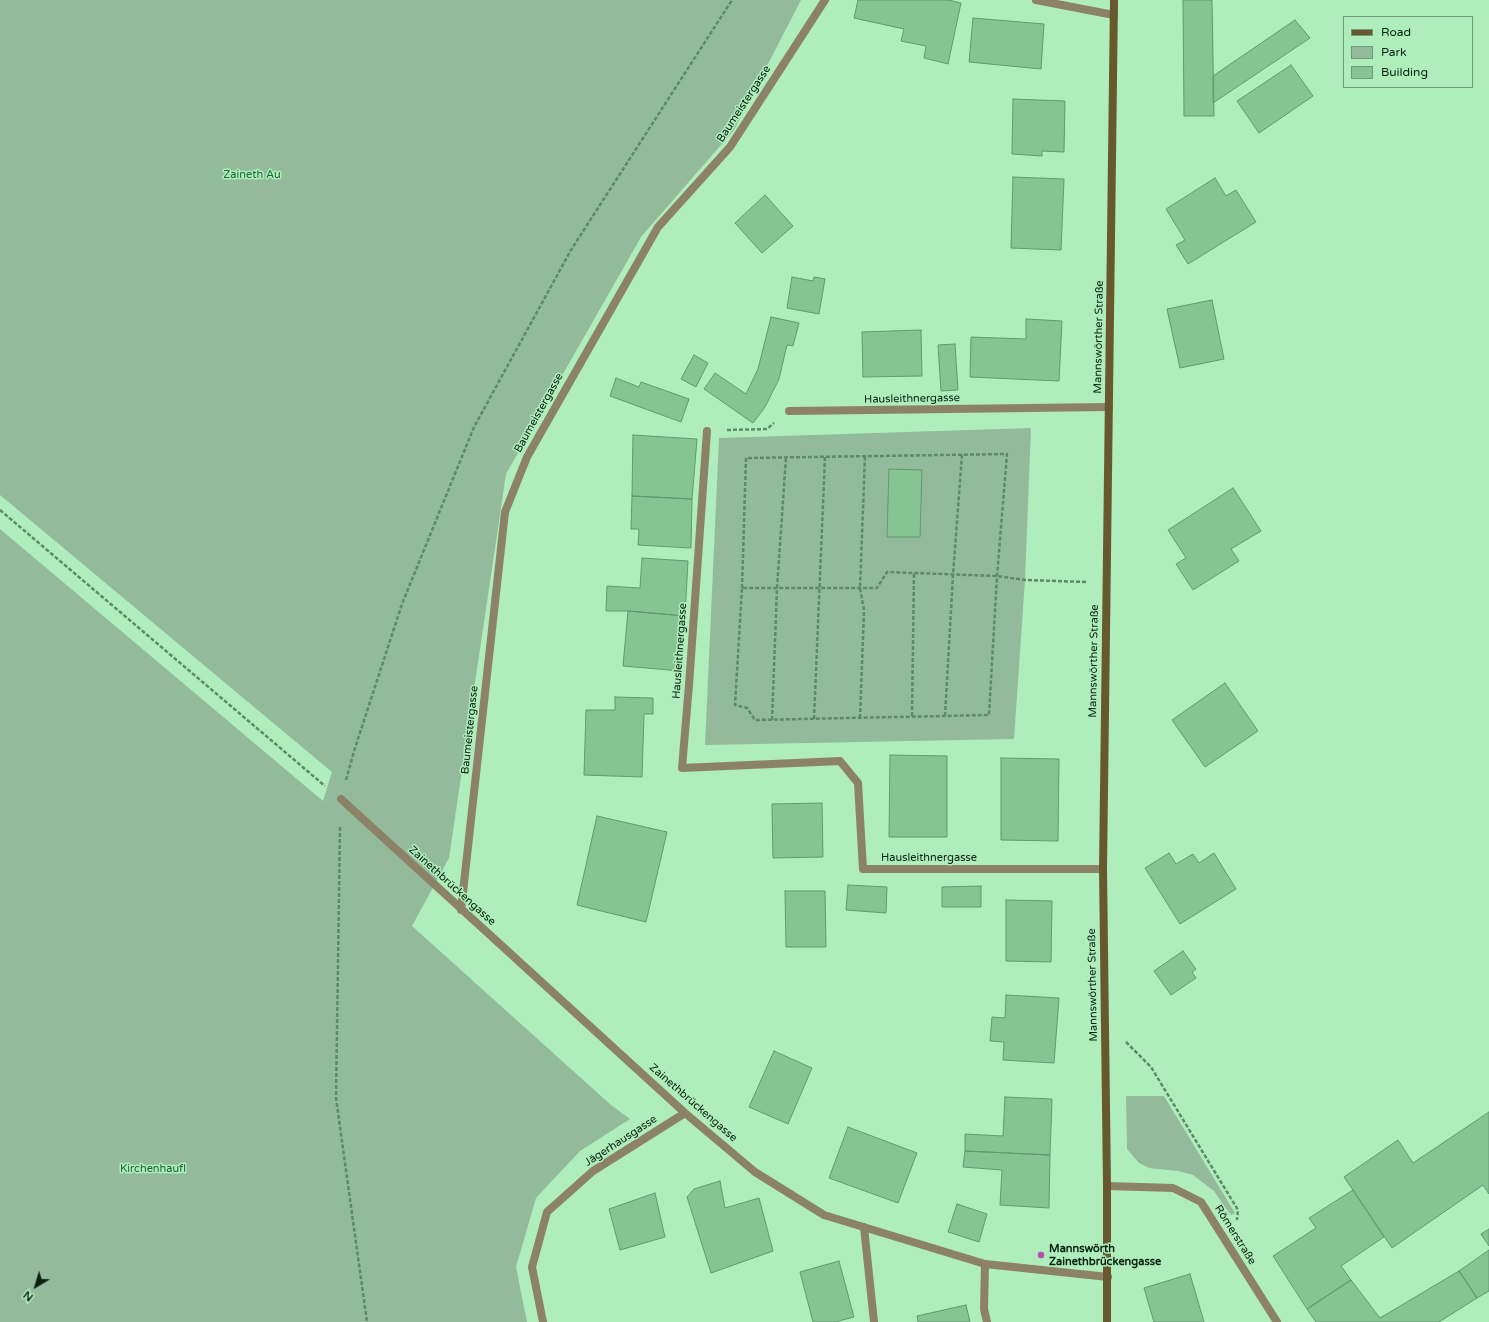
<!DOCTYPE html>
<html>
<head>
<meta charset="utf-8">
<style>
	body { margin:0 }
	#map { position:relative; width:1489px; height:1322px; overflow:hidden; background:#afedbc; font-family:"Varela Round",sans-serif }
	canvas { display:block }
	.legend { position:absolute; left:1343px; top:16px; width:130px; height:72px; box-sizing:border-box; background:#afedbc; border:1px solid #6d9c77; margin:0; padding:5px 7px; list-style:none; font-size:12px; color:#092210 }
	.legend li { display:flex; align-items:center; gap:8px; height:20px }
	.legend b { width:20px; border:1px solid #6d9c77 }
	.north { position:absolute; left:16px; top:1266px; width:40px; height:40px; -webkit-text-stroke:3px #afedbc; paint-order:stroke; rotate:218deg; font-size:11px; font-weight:700; line-height:16px; text-align:center; color:#092210 }
	.north::after { content:''; display:block; margin:auto; width:14px; height:18px; background:#092210; clip-path:polygon(50% 0,100% 100%,50% 72%,0 100%) }
</style>
</head>
<body>
<div id="map">
<canvas width="1489" height="1322"></canvas>
<ul class="legend">
<li><b style="height:5px;background:#67582e"></b>Road</li>
<li><b style="height:11px;background:#93bb9b"></b>Park</li>
<li><b style="height:11px;background:#87c494"></b>Building</li>
</ul>
<div class="north">N</div>
</div>
<script>
const context = document.querySelector('canvas').getContext('2d');
context.lineJoin = 'round';
function fillPath(path, color) { context.fillStyle = color; context.fill(path, 'evenodd'); }
const poly = rows => new Path2D(rows.map(r => 'M' + r).join(''));
function trace(path, color, width, dash) { context.strokeStyle = color; context.lineWidth = width; context.lineCap = dash ? 'butt' : 'round'; context.setLineDash(dash || []); context.stroke(path); }
function write(font, color, halo, rows, align = 'center') {
  context.font = font + ' "Varela Round",sans-serif'; context.lineWidth = 3; context.setLineDash([]); context.textBaseline = 'middle'; context.strokeStyle = halo; context.fillStyle = color; for (const [text, x, y, turn = 0] of rows) {
    context.save(); context.translate(x, y); context.rotate((+turn || 0) * Math.PI / 180); context.textAlign = isNaN(turn) ? turn : align; if (halo) context.strokeText(text, 0, 0); context.fillText(text, 0, 0); context.restore();
  }
}
const green = poly([
	[0,0,801,0,734,130,641,237,506,474,449,858,412,926,611,1105,630,1119,580,1151,536,1198,516,1267,527,1322,0,1322,0,529,323,801,332,772,0,495],
	[1031,428,1025,580,1014,739,705,745,719,438],
	[1126,1096,1164,1096,1235,1213,1231,1215,1220,1200,1214,1191,1193,1175,1178,1171,1149,1168,1139,1163,1127,1149]
]);
const building = poly([
	[858,0,949,0,961,3,948,64,924,58,926,46,901,41,904,29,854,18,858,0],
	[1183,0,1212,0,1214,116,1184,116,1183,0],
	[973,18,1044,24,1041,69,969,62,973,18],
	[1295,20,1310,38,1213,103,1213,76,1295,20],
	[1291,65,1313,96,1259,133,1237,101,1291,65],
	[1013,99,1065,101,1064,152,1042,151,1042,156,1012,154,1013,99],
	[1013,177,1064,179,1061,250,1011,248,1013,177],
	[1215,178,1226,196,1236,190,1256,222,1188,264,1176,245,1185,240,1166,209,1215,178],
	[765,195,793,226,762,253,735,223,765,195],
	[792,277,813,281,814,277,825,279,819,314,787,308,792,277],
	[1212,300,1224,359,1180,368,1167,309,1212,300],
	[771,317,799,323,793,346,787,345,779,379,765,407,753,423,704,389,715,373,746,394,758,369,771,317],
	[1026,319,1062,321,1059,381,970,377,971,337,1026,339,1026,319],
	[921,330,922,376,863,377,862,332,921,330],
	[955,344,958,390,941,391,938,345,955,344],
	[694,355,708,363,696,387,681,379,694,355],
	[616,378,639,387,641,382,689,399,681,422,610,396,616,378],
	[633,435,697,439,692,499,632,496,633,435],
	[889,469,922,470,920,537,887,537,889,469],
	[1233,488,1261,531,1231,549,1239,561,1193,590,1176,564,1186,558,1168,530,1233,488],
	[632,496,692,499,691,548,638,545,639,529,631,529,632,496],
	[642,558,688,561,685,616,628,611,606,611,607,586,640,588,642,558],
	[628,611,685,616,681,671,623,666,628,611],
	[1225,683,1258,731,1205,767,1172,720,1225,683],
	[615,697,653,698,653,714,644,714,642,777,584,775,586,710,615,710,615,697],
	[890,755,947,756,947,837,889,837,890,755],
	[1001,758,1059,759,1058,841,1001,840,1001,758],
	[822,803,823,857,773,858,772,804,822,803],
	[597,816,667,832,646,922,577,905,597,816],
	[1169,853,1176,864,1193,854,1199,863,1214,853,1236,889,1180,924,1145,868,1169,853],
	[848,885,887,887,886,913,846,910,848,885],
	[981,886,981,907,942,907,942,887,981,886],
	[785,891,825,891,826,947,786,947,785,891],
	[1006,900,1052,901,1051,962,1006,961,1006,900],
	[1183,951,1196,969,1192,972,1196,978,1171,995,1154,971,1183,951],
	[1006,995,1059,998,1054,1063,1003,1060,1004,1042,990,1041,992,1017,1005,1018,1006,995],
	[774,1051,812,1068,788,1124,749,1107,774,1051],
	[1005,1097,1052,1099,1050,1155,965,1151,965,1134,1003,1136,1005,1097],
	[1489,1112,1489,1194,1483,1185,1392,1248,1344,1177,1398,1140,1413,1163,1489,1112],
	[848,1127,917,1153,898,1203,829,1178,848,1127],
	[965,1151,1050,1155,1049,1208,1000,1205,1002,1170,963,1167,965,1151],
	[720,1181,725,1208,759,1198,773,1251,711,1273,687,1197,694,1189,720,1181],
	[1353,1190,1384,1237,1341,1266,1351,1280,1307,1309,1273,1256,1316,1228,1309,1218,1353,1190],
	[655,1193,665,1237,620,1250,609,1209,655,1193],
	[957,1204,987,1214,979,1242,948,1232,957,1204],
	[1489,1229,1489,1246,1481,1234,1489,1229],
	[1489,1250,1489,1291,1477,1298,1459,1271,1489,1250],
	[839,1261,854,1317,835,1322,813,1322,800,1272,839,1261],
	[1459,1271,1477,1298,1439,1322,1316,1322,1307,1309,1351,1280,1380,1318,1459,1271],
	[1190,1274,1204,1322,1154,1322,1144,1288,1190,1274],
	[966,1305,970,1322,918,1322,917,1316,966,1305]
]);
const path = poly([
	[727,430,767,429,774,423],
	[0,510,325,786],
	[742,588,746,458,1007,454,997,576,989,715,755,720,747,708,735,705,742,588,877,588,887,572,997,576,1025,580,1087,582],
	[912,716,914,573],
	[945,716,953,575,962,455],
	[860,718,864,610,860,588,865,456],
	[814,719,825,457],
	[772,720,777,588,786,457],
	[346,780,355,748,402,604,474,427,571,250,732,0],
	[340,827,336,1098,367,1322],
	[1126,1042,1151,1067,1238,1210,1237,1220]
]);
const lane = poly([
	[689,685,707,431],
	[985,1264,984,1309,987,1322]
]);
const street = poly([
	[1036,0,1114,15],
	[789,411,1109,407],
	[689,685,682,768,840,761,858,783,863,869,1103,869],
	[341,799,685,1113,755,1172,824,1215,985,1264,1108,1277],
	[461,910,505,512,527,457,658,227,730,147,825,0],
	[1107,1186,1173,1188,1201,1202,1277,1322],
	[864,1227,874,1322],
	[543,1322,532,1267,547,1212,593,1171,685,1113]
]);
const secondary = poly([
	[1107,1322,1107,1186,1103,869,1114,0]
]);
const markers = [
	[1041,1255,4,"#b74daf"]
];
const streetNames = [
	["Baumeistergasse",744,104,-57],
	["Mannswörther Straße",1099,337,-89],
	["Hausleithnergasse",912,399,-1],
	["Baumeistergasse",539,413,-61],
	["Hausleithnergasse",680,651,-86],
	["Mannswörther Straße",1094,661,-89],
	["Baumeistergasse",470,730,-84],
	["Hausleithnergasse",929,858],
	["Zainethbrückengasse",452,886,42],
	["Mannswörther Straße",1093,985,-91],
	["Zainethbrückengasse",693,1103,41],
	["Jägerhausgasse",621,1141,-33],
	["Römerstraße",1235,1235,58]
];
const parkNames = [
	["Zaineth Au",252,175],
	["Kirchenhaufl",153,1169]
];
const poiNames = [
	["Mannswörth",1049,1249],
	["Zainethbrückengasse",1049,1262]
];
fillPath(green, '#93bb9b');
fillPath(building, '#87c494');
trace(building, '#5f9b6d', 1);
trace(path, '#5e8a68', 2.5, [4, 2]);
trace(lane, '#8c8267', 8);
trace(street, '#8c8267', 8);
trace(secondary, '#67582e', 8);
for (const [x, y, r, color] of markers) { const dot = new Path2D(); dot.arc(x, y, r, 0, 2 * Math.PI); context.fillStyle = color; context.fill(dot); trace(dot, '#afedbc', 1.5); }
write('11px', '#092210', '#afedbc', streetNames);
write('11px', '#1a6835', '#afedbc', parkNames);
write('bold 11px', '#092210', '#afedbc', poiNames, 'left');
</script>
</body>
</html>
